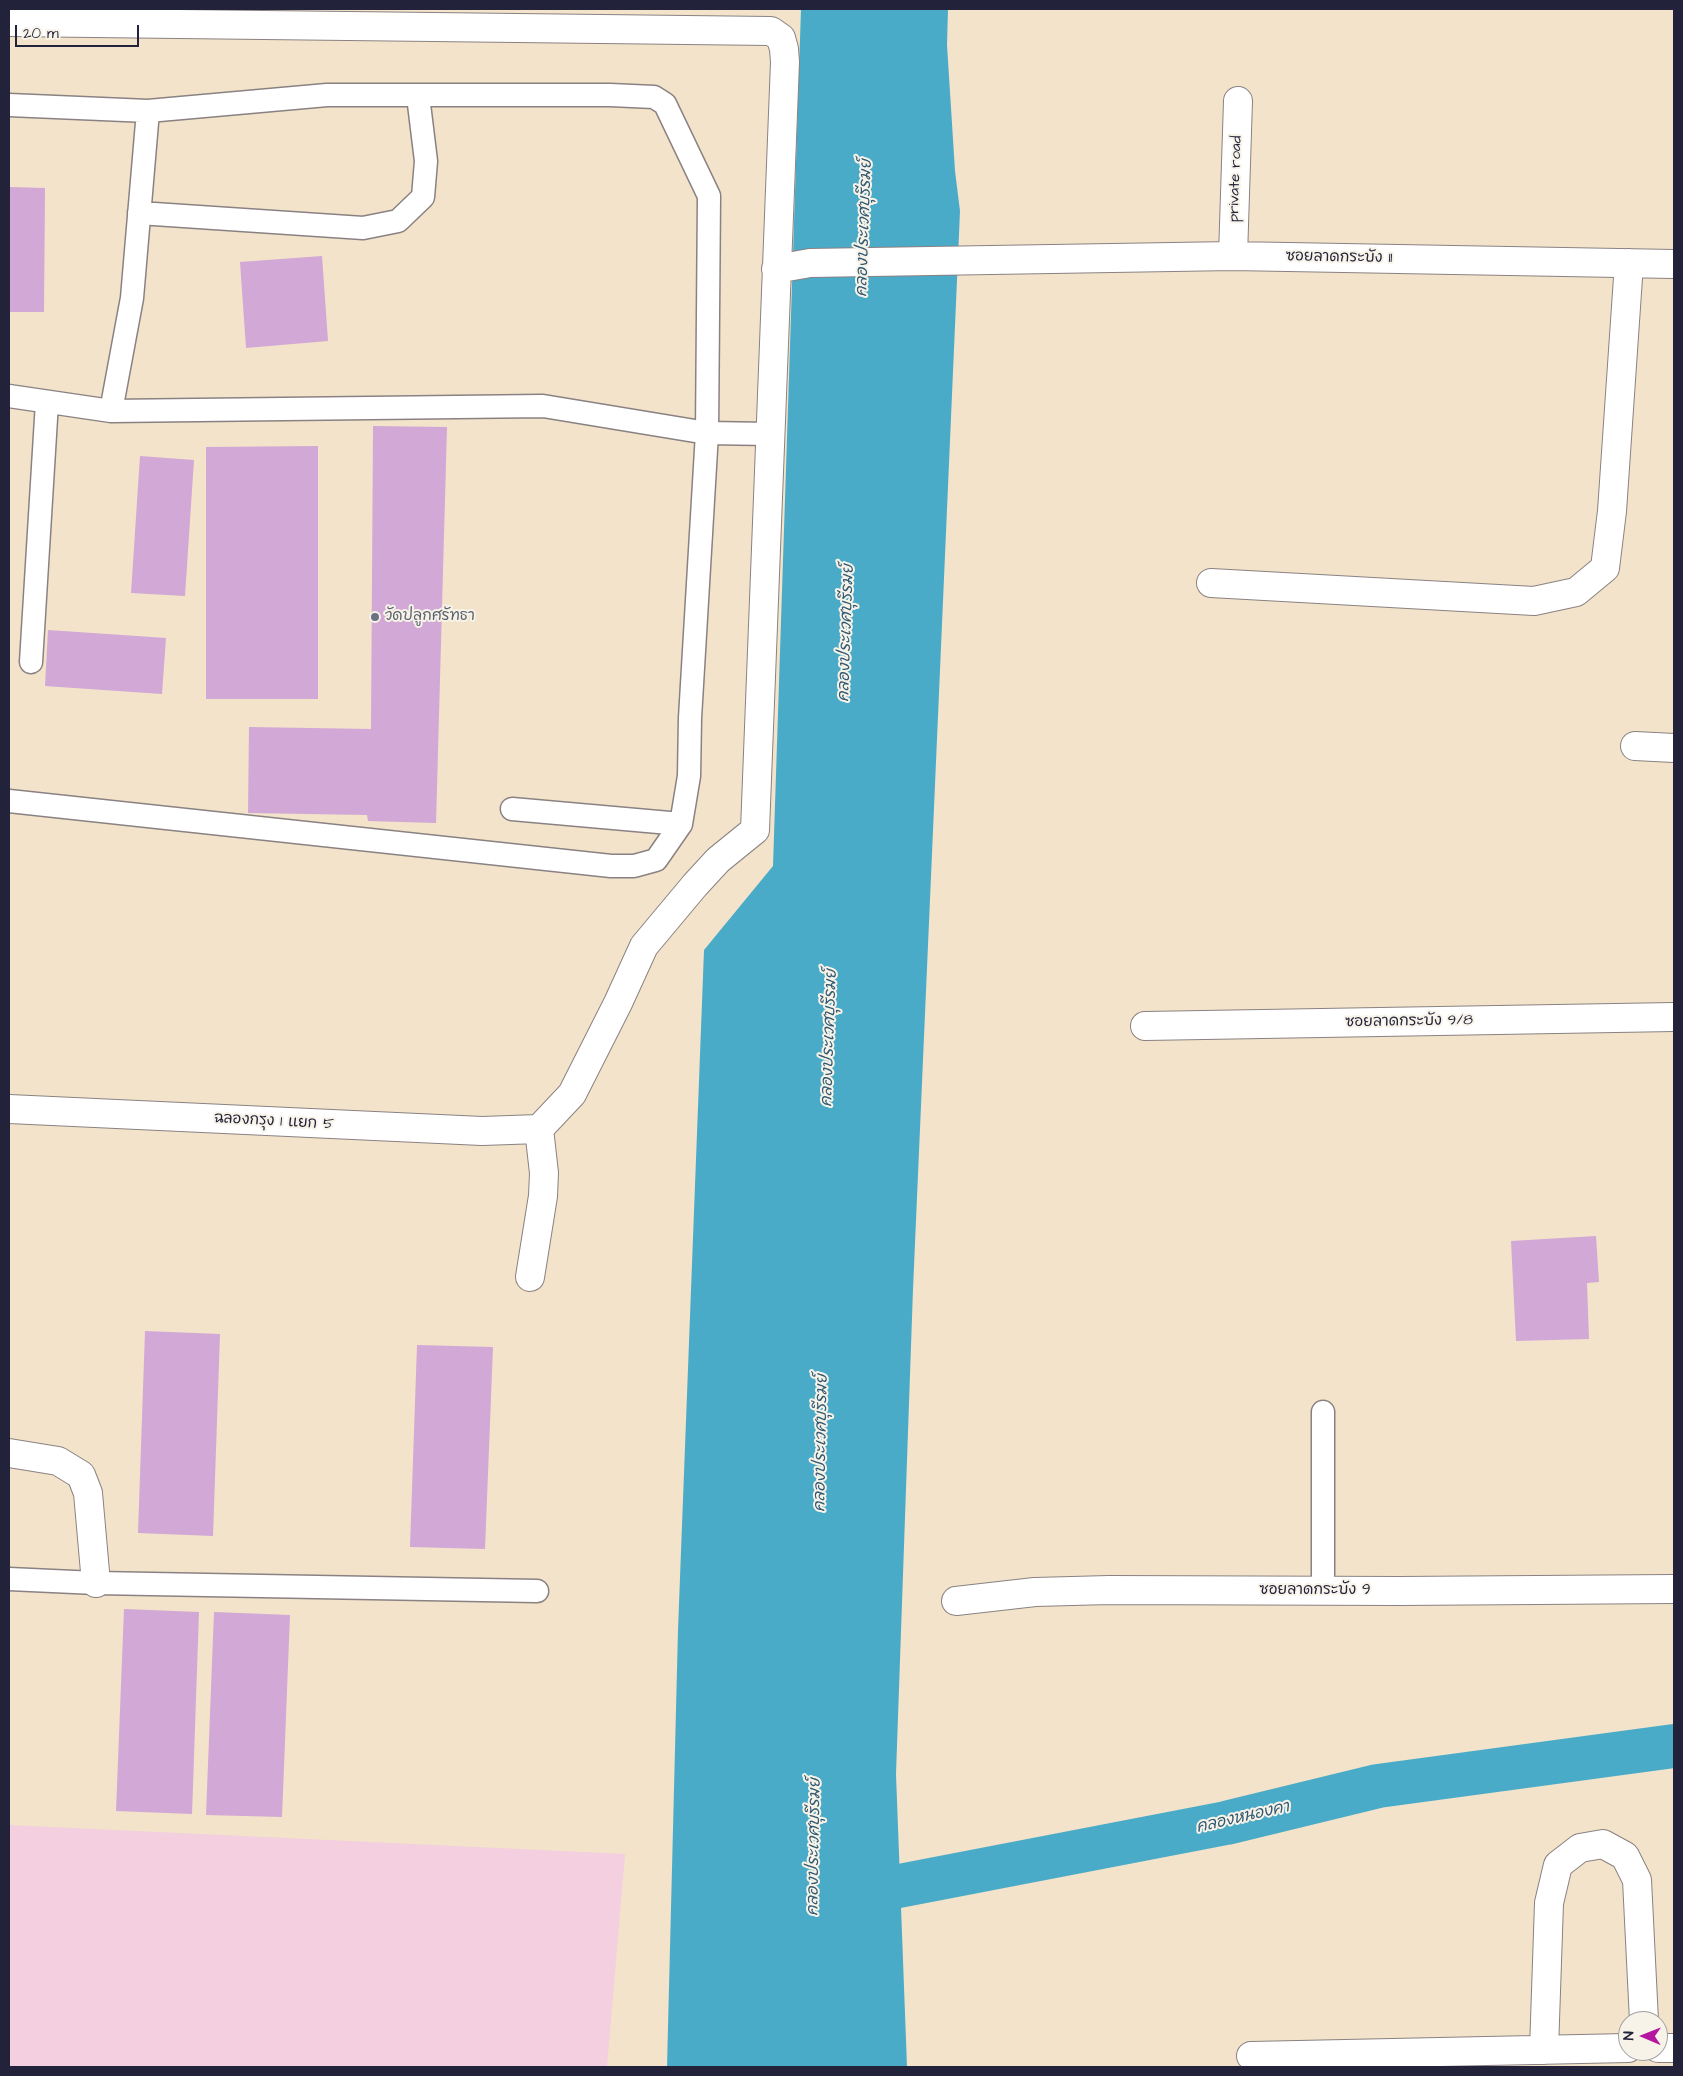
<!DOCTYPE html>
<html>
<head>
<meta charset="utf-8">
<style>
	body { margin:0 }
	#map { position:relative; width:1683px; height:2076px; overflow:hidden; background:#f2e3ca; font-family:"Architects Daughter",sans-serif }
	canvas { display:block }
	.frame { position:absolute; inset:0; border:10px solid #22223b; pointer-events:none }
	.north { position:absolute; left:1618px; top:2011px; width:50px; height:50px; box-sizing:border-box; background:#f7f3e8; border:1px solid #a29fa3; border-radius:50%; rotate:271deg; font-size:14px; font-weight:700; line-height:20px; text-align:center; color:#22223b }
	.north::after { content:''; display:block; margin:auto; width:18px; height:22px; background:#b5179e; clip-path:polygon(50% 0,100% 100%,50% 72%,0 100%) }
	.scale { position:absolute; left:15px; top:25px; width:124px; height:22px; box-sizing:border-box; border:2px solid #22223b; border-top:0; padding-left:6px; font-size:15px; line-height:18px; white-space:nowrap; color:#22223b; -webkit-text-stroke:4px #f7f3e8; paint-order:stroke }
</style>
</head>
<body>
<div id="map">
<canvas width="1683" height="2076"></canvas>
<div class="frame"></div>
<div class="north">N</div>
<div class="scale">20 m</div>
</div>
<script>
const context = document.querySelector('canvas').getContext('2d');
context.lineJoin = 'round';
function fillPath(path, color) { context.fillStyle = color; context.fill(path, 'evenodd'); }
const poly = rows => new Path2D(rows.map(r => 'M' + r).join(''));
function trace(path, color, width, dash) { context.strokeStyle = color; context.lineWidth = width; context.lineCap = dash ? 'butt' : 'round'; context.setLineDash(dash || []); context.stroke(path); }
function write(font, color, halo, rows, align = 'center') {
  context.font = font + ' "Architects Daughter","Playpen Sans Thai",sans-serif'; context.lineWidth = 4; context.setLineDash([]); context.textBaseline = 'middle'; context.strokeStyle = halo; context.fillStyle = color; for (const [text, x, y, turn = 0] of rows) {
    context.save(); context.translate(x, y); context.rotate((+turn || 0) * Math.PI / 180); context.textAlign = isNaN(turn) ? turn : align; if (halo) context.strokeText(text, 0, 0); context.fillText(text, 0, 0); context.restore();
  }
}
const built = poly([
	[9,1825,625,1854,607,2067,9,2067]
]);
const water = poly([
	[801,9,948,9,947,45,955,171,960,211,913,1289,896,1774,907,2067,667,2067,678,1630,704,950,773,866]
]);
const canal = poly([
	[842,1897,1226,1823,1378,1786,1674,1746]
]);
const building = poly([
	[9,187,45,188,44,312,9,312],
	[322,256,328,341,246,348,240,262],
	[373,426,447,427,436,823,368,821,367,815,248,813,249,727,371,729],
	[318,446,318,699,206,699,206,447],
	[140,456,194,460,185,596,131,593],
	[48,630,166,638,162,694,45,686],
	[1596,1236,1599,1282,1587,1283,1589,1339,1516,1341,1511,1241],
	[145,1331,220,1334,213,1536,138,1533],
	[417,1345,493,1347,485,1549,410,1547],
	[124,1609,199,1612,192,1814,116,1811],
	[214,1612,290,1615,282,1817,206,1815]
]);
const service = poly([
	[9,105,148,111,327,95,610,95,654,97,665,104,709,196,707,433,690,718,689,776,681,824,656,860,634,866,611,866,9,801],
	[139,213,363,228,398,221,423,197,426,161,418,96],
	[9,396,111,411,543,406,707,433,770,434],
	[111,411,132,298,148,111],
	[31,662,47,402],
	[512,809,681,824],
	[9,1579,96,1583,537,1591],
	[1323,1591,1323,1412]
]);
const minor = poly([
	[9,22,771,31,781,38,784,49,785,62,755,830,718,860,695,885,644,946,618,1003,572,1094,539,1129],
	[1233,256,1238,101],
	[776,269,810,263,1233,256,1674,264],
	[1211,583,1534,601,1576,592,1605,568,1612,511,1629,263],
	[1635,746,1674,748],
	[1145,1026,1674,1017],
	[9,1109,482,1131,539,1129],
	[530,1277,543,1196,544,1173,539,1129],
	[9,1453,58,1461,81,1475,88,1493,96,1583],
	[956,1601,1035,1592,1109,1590,1399,1591,1674,1589],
	[1658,2048,1674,2048],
	[1544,2050,1549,1903,1558,1865,1580,1848,1603,1844,1625,1856,1637,1880,1644,2021],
	[1251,2056,1628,2048]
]);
const markers = [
	[375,617,5,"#6b7280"]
];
const streetNames = [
	["private road",1236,179,-88],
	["ซอยลาดกระบัง 11",1339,258,1],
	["ซอยลาดกระบัง 9/8",1409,1022,-1],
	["ฉลองกรุง 1 แยก 5",274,1122,3],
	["ซอยลาดกระบัง 9",1315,1591]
];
const worshipNames = [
	["วัดปลูกศรัทธา",385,617]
];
const waterNames = [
	["คลองประเวศบุรีรมย์",865,228,-88],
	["คลองประเวศบุรีรมย์",847,633,-88],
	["คลองประเวศบุรีรมย์",830,1038,-88],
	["คลองประเวศบุรีรมย์",822,1443,-89],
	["คลองหนองคา",1243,1818,-13],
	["คลองประเวศบุรีรมย์",815,1847,-89]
];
fillPath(built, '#f3cfdf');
fillPath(water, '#49abc8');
trace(canal, '#49abc8', 44);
fillPath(building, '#d1a8d6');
trace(service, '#8a8282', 25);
trace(minor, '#8a8282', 30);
trace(service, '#fff', 22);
trace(minor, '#fff', 28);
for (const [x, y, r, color] of markers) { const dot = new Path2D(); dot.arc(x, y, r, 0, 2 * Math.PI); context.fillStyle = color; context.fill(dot); trace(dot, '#f7f3e8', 2); }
write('15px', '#22223b', '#f7f3e8', streetNames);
write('15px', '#5b616d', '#f7f3e8', worshipNames, 'left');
write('italic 16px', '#325973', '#f7f3e8', waterNames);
</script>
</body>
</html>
